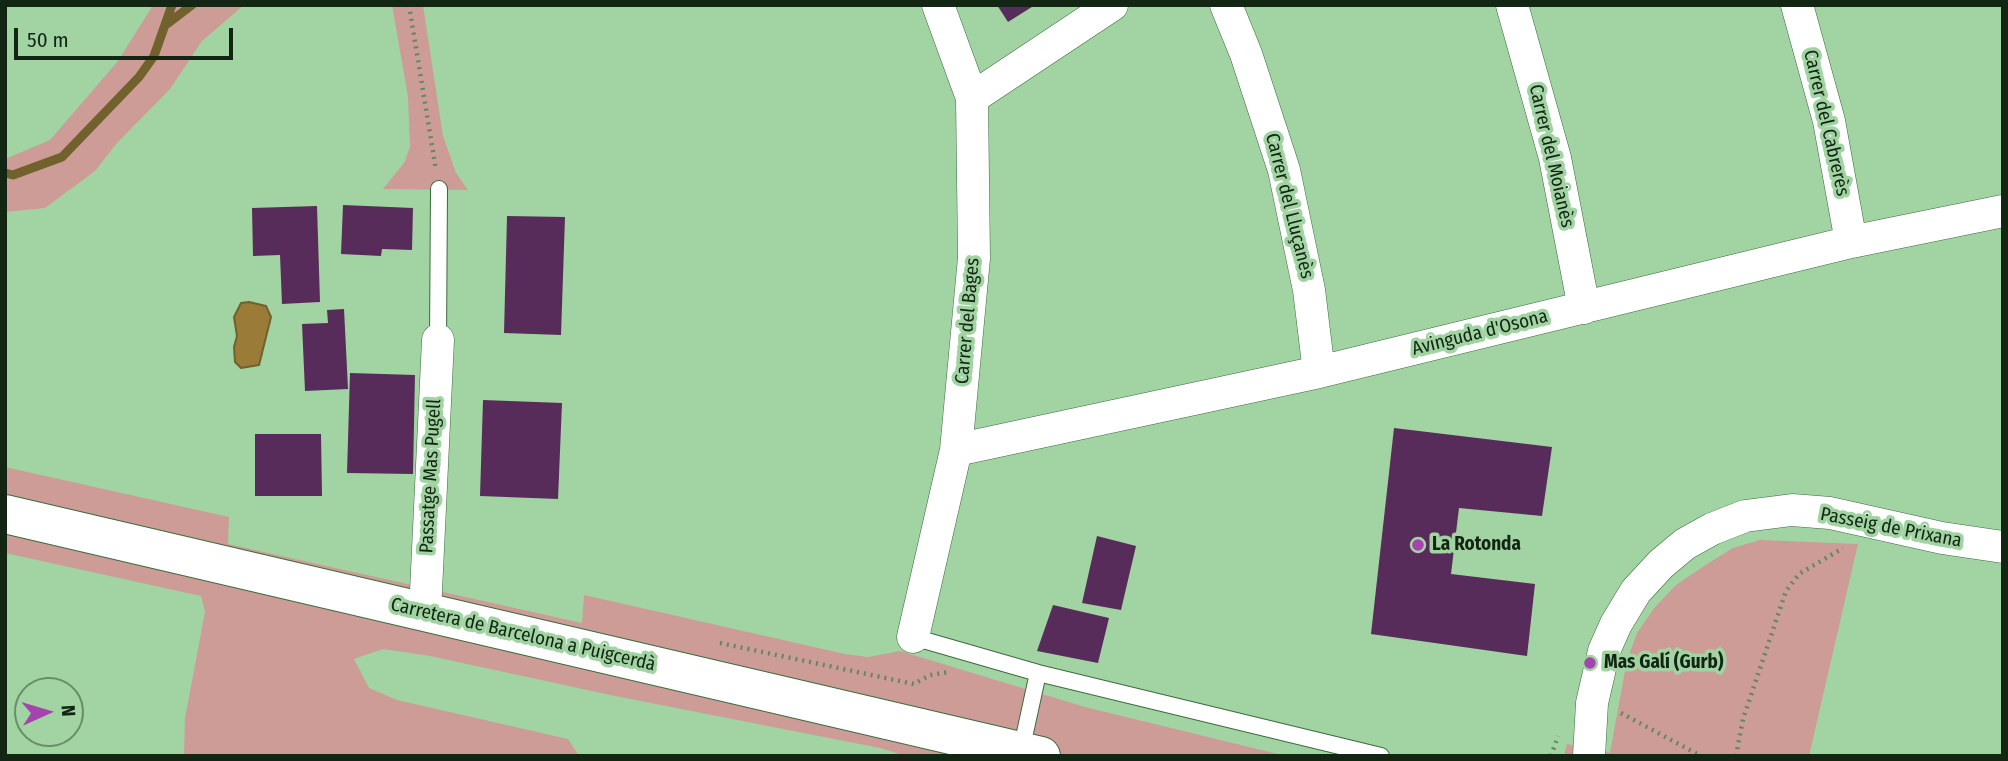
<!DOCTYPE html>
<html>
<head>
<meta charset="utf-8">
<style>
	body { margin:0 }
	#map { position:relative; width:2008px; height:761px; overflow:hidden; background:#a1d4a2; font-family:"Fira Sans Condensed",sans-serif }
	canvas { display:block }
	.frame { position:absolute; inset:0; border:7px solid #122613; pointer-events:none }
	.north { position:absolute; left:14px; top:677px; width:70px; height:70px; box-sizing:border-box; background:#a1d4a2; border:2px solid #688e69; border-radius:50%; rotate:86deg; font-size:19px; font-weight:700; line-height:28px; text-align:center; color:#122613 }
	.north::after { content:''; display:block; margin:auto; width:24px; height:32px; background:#a544ac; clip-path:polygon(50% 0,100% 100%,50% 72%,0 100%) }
	.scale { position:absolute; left:14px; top:28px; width:219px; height:32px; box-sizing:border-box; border:4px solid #122613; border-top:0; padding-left:9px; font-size:21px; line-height:24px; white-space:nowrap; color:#122613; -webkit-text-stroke:5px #a1d4a2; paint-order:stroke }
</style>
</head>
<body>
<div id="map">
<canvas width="2008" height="761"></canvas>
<div class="frame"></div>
<div class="north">N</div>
<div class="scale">50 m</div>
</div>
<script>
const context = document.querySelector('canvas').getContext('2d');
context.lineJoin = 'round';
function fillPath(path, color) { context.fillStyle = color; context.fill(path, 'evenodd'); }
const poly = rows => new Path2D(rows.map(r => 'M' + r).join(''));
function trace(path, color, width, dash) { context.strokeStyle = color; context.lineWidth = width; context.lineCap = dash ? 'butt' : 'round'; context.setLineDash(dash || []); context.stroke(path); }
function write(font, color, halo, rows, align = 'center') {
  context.font = font + ' "Fira Sans Condensed",sans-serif'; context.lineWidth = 7; context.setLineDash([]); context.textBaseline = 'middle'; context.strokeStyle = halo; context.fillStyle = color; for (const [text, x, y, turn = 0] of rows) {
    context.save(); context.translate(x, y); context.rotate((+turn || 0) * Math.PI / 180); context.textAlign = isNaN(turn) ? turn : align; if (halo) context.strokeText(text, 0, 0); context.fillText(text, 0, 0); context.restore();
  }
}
const green = poly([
	[153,5,244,5,202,41,170,89,117,143,95,171,45,208,5,212,5,159,50,140,118,61],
	[392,5,423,5,443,136,456,173,468,190,383,189,404,163,410,147,408,97],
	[5,467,229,517,228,544,582,623,584,595,845,654,868,657,900,651,1085,707,1286,756,906,756,880,748,615,696,430,656,383,649,354,659,369,688,397,700,568,739,579,756,184,756,185,718,205,612,201,596,5,553],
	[1760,540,1858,544,1809,756,1564,756,1567,744,1610,753,1627,660,1637,633,1655,607,1676,585,1704,566,1733,548]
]);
const water = poly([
	[249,302,266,306,271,317,259,365,241,368,235,362,234,347,237,336,234,317,241,303,249,302]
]);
const stream = poly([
	[167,24,192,5],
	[5,173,13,175,62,157,139,77,154,56,172,5]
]);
const building = poly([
	[997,5,1035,5,1008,22],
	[343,205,413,208,412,250,382,249,381,256,341,254],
	[317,206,320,302,282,304,280,255,253,256,252,208],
	[507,216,565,217,561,335,504,333],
	[344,309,348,389,305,391,302,324,328,323,327,310],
	[350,373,415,375,413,474,347,473],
	[483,400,562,403,558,499,480,496],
	[1394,428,1552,447,1542,516,1459,508,1451,574,1535,584,1527,656,1371,634],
	[255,434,321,434,322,496,255,496],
	[1097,536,1136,546,1121,610,1082,603],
	[1053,605,1109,618,1098,663,1037,651]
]);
const path = poly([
	[409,5,436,170],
	[720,643,914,684,930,675,949,672],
	[1621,713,1701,756],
	[1551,756,1558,736],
	[1736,756,1743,719,1786,591,1799,574,1843,548]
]);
const service = poly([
	[438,340,439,189],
	[913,637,1038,673,1381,756],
	[1021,751,1038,673]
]);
const minor = poly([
	[1226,5,1246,54,1284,170,1309,290,1319,372],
	[1512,5,1555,158,1584,308],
	[1797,5,1829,121,1851,242],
	[972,98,1112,5],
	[956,450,1319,372,1851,242,2003,211],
	[425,612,438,340],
	[913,637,956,450,974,258,972,98,938,5],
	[1589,756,1592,703,1604,651,1616,624,1636,591,1661,564,1685,544,1712,529,1745,516,1792,510,1830,513,1942,538,2003,547]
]);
const tertiary = poly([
	[5,514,1041,756]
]);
const markers = [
	[1418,545,7,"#a544ac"],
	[1590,663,7,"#a544ac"]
];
const streetNames = [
	["Carrer del Cabrerès",1826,123,77],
	["Carrer del Moianès",1551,156,77],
	["Carrer del Lluçanès",1289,206,76],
	["Carrer del Bages",968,321,-85],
	["Avinguda d'Osona",1480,333,-14],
	["Passatge Mas Pugell",431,476,-87],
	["Passeig de Prixana",1891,528,11],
	["Carretera de Barcelona a Puigcerdà",523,635,13]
];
const poiNames = [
	["La Rotonda",1432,545],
	["Mas Galí (Gurb)",1604,663]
];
fillPath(green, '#cd9c97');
fillPath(water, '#9a7c38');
trace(water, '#71622d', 2);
trace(stream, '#71622d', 9);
fillPath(building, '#582c5a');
trace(service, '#3b6b3e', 18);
trace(minor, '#3b6b3e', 33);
trace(tertiary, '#3b6b3e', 40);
trace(path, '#628763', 4.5, [2, 5]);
trace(service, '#fff', 16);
trace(minor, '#fff', 32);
trace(tertiary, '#fff', 38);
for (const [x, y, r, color] of markers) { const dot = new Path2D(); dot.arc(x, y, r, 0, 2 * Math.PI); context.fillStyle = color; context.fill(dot); trace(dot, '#a1d4a2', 2.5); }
write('19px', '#122613', '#a1d4a2', streetNames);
write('bold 19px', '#122613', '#a1d4a2', poiNames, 'left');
</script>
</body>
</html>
